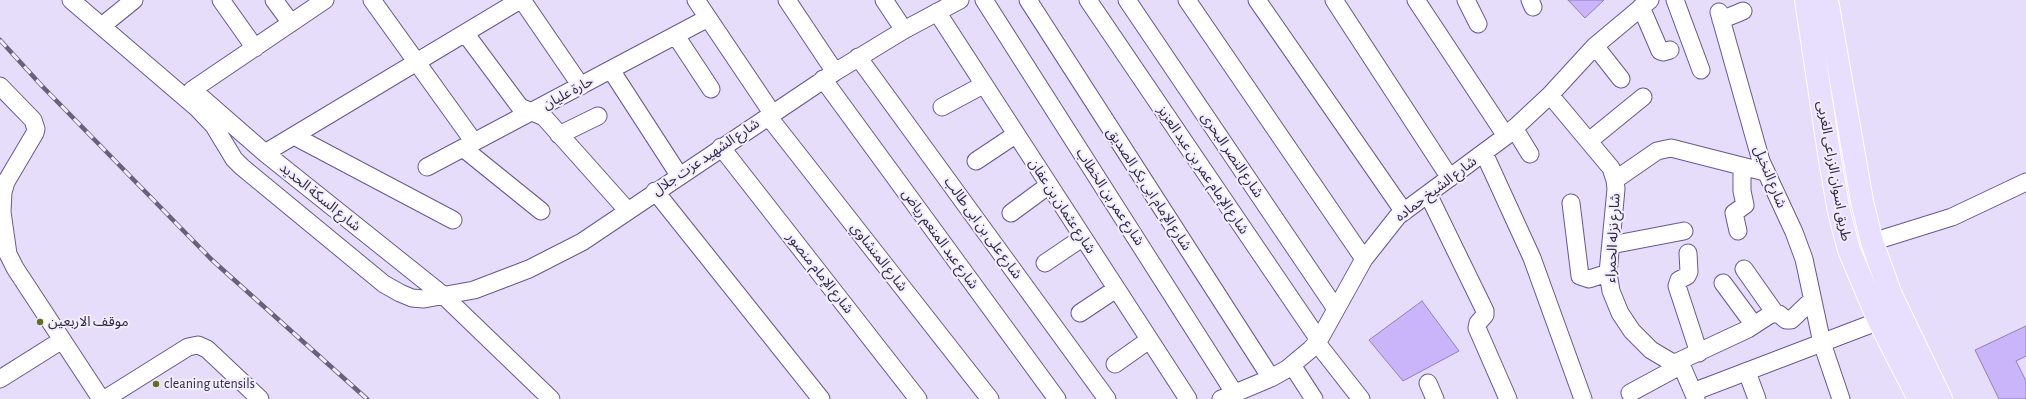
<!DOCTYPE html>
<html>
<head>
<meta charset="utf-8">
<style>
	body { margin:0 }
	canvas { display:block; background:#e5ddfa }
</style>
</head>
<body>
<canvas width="2026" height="399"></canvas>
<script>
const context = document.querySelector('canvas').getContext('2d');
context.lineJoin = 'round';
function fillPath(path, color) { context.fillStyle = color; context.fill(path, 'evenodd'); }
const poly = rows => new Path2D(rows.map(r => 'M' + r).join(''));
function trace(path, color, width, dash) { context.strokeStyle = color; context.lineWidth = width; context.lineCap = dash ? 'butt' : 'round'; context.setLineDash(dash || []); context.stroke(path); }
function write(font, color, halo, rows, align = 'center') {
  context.font = font + ' "Alegreya Sans","Noto Sans Arabic",sans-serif'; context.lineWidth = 4; context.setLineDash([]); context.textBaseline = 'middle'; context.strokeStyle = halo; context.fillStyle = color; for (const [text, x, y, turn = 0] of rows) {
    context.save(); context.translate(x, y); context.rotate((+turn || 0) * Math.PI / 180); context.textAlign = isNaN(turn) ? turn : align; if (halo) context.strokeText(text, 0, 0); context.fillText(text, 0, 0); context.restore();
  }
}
const building = poly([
	[1568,0,1604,0,1585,18,1568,0],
	[1422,301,1459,351,1403,381,1369,340,1422,301],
	[2026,326,2026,356,2016,361,2026,381,2026,399,1999,399,1975,350,2026,326]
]);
const minor = poly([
	[71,0,197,108,214,126,234,159,242,167,384,284,400,293,412,298,424,299,474,290,529,269,582,242,835,72,904,30,960,0],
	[221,0,255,48],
	[274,0,291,23],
	[372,0,474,142],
	[522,0,581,86],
	[696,0,772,113],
	[787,0,835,72],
	[884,0,904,30],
	[984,0,1235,394],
	[1028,0,1271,378],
	[1088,0,1319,340],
	[1127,0,1336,309],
	[1187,0,1364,259],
	[1257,0,1404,212],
	[1334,0,1450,178],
	[1416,0,1506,136],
	[1466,0,1478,24],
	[1530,0,1533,7],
	[1675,0,1701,70],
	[1641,7,1660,51,1663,52,1670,50],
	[937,12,1188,399],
	[1719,12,1761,161,1794,232,1804,259,1822,343,1841,399],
	[1721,20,1743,11],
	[108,21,134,0],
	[465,33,520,107,544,117,627,210],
	[676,36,711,89],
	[1595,46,1621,79],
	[858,57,1107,399],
	[611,70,679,175],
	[823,79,1057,399],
	[0,86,33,120,36,129,35,133,6,182,3,192,2,212,8,254,15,268,101,399],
	[192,90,325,0],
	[1550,95,1611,168,1615,180,1616,189,1608,273,1611,291,1620,313,1632,331,1651,350,1683,369,1696,399],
	[202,98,265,153,444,296,551,399],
	[942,107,983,85],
	[768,116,990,399],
	[1514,128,1530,154],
	[559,135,598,116],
	[294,136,453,220],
	[1589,141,1643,97],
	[721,147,918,399],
	[463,148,541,211],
	[265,153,520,0],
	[1484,153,1532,258,1583,399],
	[976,161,1015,135],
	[427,167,708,18],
	[1615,180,1657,151,1671,148,1765,172],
	[655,191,821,399],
	[1428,194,1485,311,1485,315,1478,323,1477,328,1508,399],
	[1571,203,1580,276,1589,279,1608,273],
	[1011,213,1049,185],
	[1738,231,1734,213,1745,205,1742,191,1742,166],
	[1872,242,1952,217,2026,182],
	[1611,245,1684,231],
	[1688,253,1689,272,1687,276,1679,280,1677,286,1699,353],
	[1045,263,1082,238],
	[1744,269,1775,313],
	[1723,283,1754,325],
	[1080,313,1116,289],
	[1317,343,1361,399],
	[1675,363,1748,329,1771,314,1779,314,1786,320,1791,320,1812,300],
	[1115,364,1149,340],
	[1292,365,1314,399],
	[1747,372,1757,399],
	[0,379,62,340],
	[1428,383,1435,399],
	[1693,392,1879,321],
	[1630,393,1680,366],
	[105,399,188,347,198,345,207,349,260,399],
	[1221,399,1271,378,1287,369,1311,349,1319,340,1364,259,1398,216,1506,136,1550,95,1595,46,1650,0]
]);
const major = poly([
	[1806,0,1830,160,1839,212,1849,250,1879,321,1919,399],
	[1827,0,1862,201,1872,242,1891,295,1941,399]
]);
const rail = poly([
	[0,40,42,86,212,260,367,399]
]);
const markers = [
	[40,322,4,"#63701b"],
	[156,384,4,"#63701b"]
];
const streetNames = [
	["حارة عليان",568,93,-28],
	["شارع النصر البحرى",1232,155,56],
	["شارع الشهيد عزت جلال",706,157,-34],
	["شارع الإمام عمر بن عبد العزيز",1203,170,56],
	["طريق اسوان الزراعى الغربى",1834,171,80],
	["شارع النخيل",1770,177,68],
	["شارع الإمام ابى بكر الصديق",1149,189,57],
	["شارع الشيخ حماده",1436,189,-37],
	["شارع السكة الحديد",320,197,39],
	["شارع عمر بن الخطاب",1110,197,57],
	["شارع عثمان بن عفان",1062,206,57],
	["شارع على بن ابى طالب",983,228,54],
	["شارع نزله الحمراء",1613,238,-87],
	["شارع عبد المنعم رياض",940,239,54],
	["شارع المنشاوي",879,257,52],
	["شارع الإمام منصور",820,273,52]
];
const poiNames = [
	["موقف الاربعين",48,322],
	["cleaning utensils",164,384]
];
fillPath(building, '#cab5fb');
trace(building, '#927dbf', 1);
trace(minor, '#6b5695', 19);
trace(major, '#fff', 24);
trace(minor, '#fff', 17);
trace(major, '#e8dffe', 22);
trace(rail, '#69617c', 4.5);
trace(rail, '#f1edfc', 3, [9]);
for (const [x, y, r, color] of markers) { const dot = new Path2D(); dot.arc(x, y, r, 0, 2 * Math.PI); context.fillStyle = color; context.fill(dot); trace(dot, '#f1edfc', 1.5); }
write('14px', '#332b46', '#f1edfc', streetNames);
write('14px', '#332b46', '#f1edfc', poiNames, 'left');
</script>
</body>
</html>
